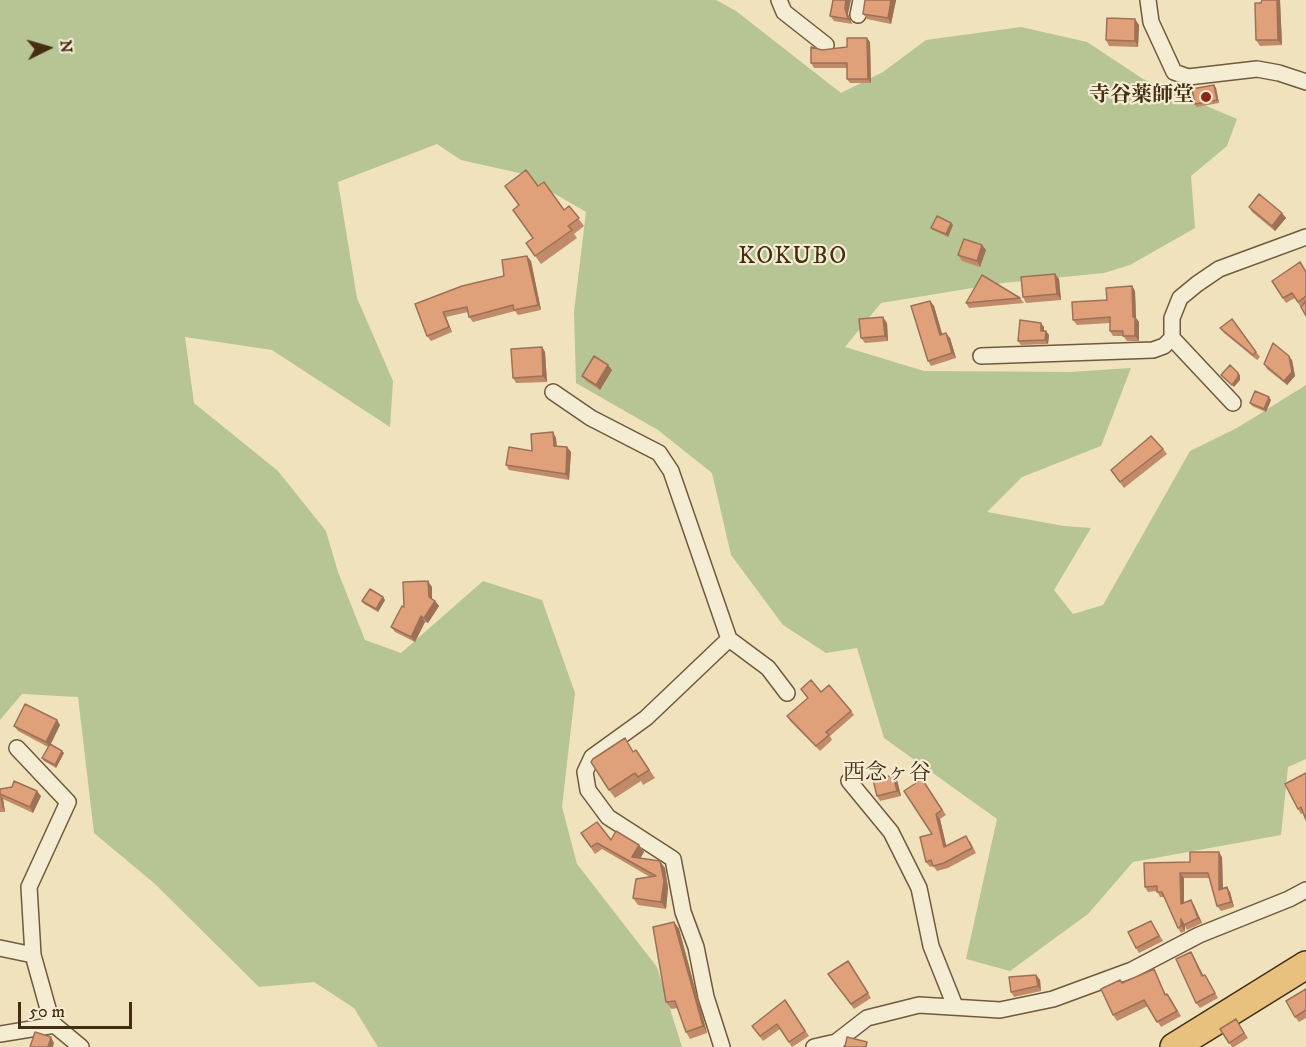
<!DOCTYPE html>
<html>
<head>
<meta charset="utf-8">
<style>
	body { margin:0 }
	#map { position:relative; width:1306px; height:1047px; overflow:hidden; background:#f0e2bd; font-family:"IM FELL DW Pica",serif }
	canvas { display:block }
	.north { position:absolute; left:18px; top:18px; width:60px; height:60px; -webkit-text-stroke:4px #f5ecd4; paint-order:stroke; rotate:85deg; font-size:16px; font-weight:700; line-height:24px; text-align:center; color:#452d11 }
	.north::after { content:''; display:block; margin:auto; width:21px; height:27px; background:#452d11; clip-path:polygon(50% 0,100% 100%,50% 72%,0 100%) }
	.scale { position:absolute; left:18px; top:1002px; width:114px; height:27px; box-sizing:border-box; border:3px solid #452d11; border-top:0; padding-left:8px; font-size:18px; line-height:21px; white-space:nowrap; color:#452d11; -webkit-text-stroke:4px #f5ecd4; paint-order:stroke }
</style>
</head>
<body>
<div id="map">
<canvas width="1306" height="1047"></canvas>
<div class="north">N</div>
<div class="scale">50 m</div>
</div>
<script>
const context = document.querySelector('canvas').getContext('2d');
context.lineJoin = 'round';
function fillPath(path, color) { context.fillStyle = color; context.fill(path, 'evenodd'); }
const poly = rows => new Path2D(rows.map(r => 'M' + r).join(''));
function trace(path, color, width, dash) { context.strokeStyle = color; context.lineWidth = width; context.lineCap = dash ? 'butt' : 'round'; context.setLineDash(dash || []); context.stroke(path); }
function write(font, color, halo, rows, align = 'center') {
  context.font = font + ' "IM FELL DW Pica","Noto Serif JP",serif'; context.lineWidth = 4.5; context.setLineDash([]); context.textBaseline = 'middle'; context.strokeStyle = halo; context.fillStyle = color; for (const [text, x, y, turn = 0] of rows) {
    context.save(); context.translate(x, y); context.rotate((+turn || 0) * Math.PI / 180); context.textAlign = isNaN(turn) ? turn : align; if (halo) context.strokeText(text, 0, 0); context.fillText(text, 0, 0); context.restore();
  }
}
const green = poly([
	[0,0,716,0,736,11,841,93,883,72,926,40,1021,27,1087,42,1143,79,1237,119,1227,146,1191,176,1195,228,1130,265,1104,273,1003,283,881,303,845,347,924,371,1071,372,1131,368,1101,446,1022,477,987,512,1064,526,1091,528,1054,590,1073,614,1103,605,1190,451,1237,428,1306,385,1306,759,1288,767,1281,835,1133,862,1088,914,1010,971,966,959,997,819,884,738,857,648,826,653,783,625,731,555,712,473,658,430,576,383,574,312,586,212,519,173,461,160,437,144,338,182,357,298,393,381,390,427,272,350,185,337,194,403,278,471,326,531,338,572,365,640,401,653,483,581,542,600,575,693,562,807,577,864,657,967,682,1047,378,1047,354,1008,314,982,259,987,155,884,94,833,78,697,22,694,0,720]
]);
const street = poly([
	[779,0,784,12,826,45],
	[1148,0,1151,22,1174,72,1188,77,1257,69,1279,73,1306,82],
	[858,15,861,0],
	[1172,338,1233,403],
	[981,356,1153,350,1164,346,1172,338,1172,318,1180,298,1197,284,1219,269,1306,237],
	[553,392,591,418,659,453,671,471,729,639,768,668,787,693],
	[17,748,68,802,29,887,33,955,52,1023,81,1047],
	[849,781,891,832,919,888,931,946,955,1006],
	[0,948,33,955],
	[0,1034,55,1025],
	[722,1047,706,997,696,947,683,912,673,859,608,817,588,790,585,772,592,757,646,718,729,639],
	[814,1047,836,1042],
	[836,1047,836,1042,867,1018,919,1005,1000,1010,1053,999,1132,970,1199,935,1289,899,1306,890]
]);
const highway = poly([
	[1174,1047,1306,965]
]);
const wall = poly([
	[896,0,891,24,867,19,863,14],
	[1262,0,1280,0,1282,45,1260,46,1256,40],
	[848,14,852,24,834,21,830,16],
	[1139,25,1138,47,1109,46,1106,40],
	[870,42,871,83,850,83,847,79,847,68,814,68,811,63,822,50,847,47],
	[1216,88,1219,103,1197,107,1195,104],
	[538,186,564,210,569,206,584,226,574,234,577,238,541,264,526,243,533,238,519,205],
	[1249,207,1282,213,1286,218,1275,231,1252,212],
	[951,223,953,225,948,237,933,230,931,228],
	[982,245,986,250,980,267,962,261,958,255],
	[527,256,531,261,541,310,518,315,515,311,473,322,469,317,468,312,446,317,452,332,431,341,427,336,415,304,504,276],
	[1306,271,1306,316,1295,298,1286,303,1272,281],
	[1055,274,1059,279,1061,300,1026,303,1023,297],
	[1132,286,1135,291,1136,318,1139,322,1139,341,1127,341,1123,336,1113,336,1110,331,1110,323,1077,325,1073,320,1107,300],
	[1020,298,1024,303,969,308,966,303],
	[930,301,934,306,942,334,950,338,956,358,931,366,928,361],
	[1232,319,1260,357,1257,360,1224,333,1220,328],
	[887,323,888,341,865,343,861,338],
	[1044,327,1044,331,1049,335,1048,344,1021,345,1018,341],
	[542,347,545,352,547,382,516,383,513,378],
	[1292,360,1295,376,1287,385,1267,369,1264,364],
	[612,370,600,390,586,381,582,376],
	[1271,400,1266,412,1252,406,1250,403],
	[553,432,556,438,557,447,567,447,571,452,569,480,509,470,506,465,532,451],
	[1163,449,1167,454,1124,488,1111,470],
	[432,587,432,599,435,601,439,606,428,623,425,622,415,642,395,632,391,627,404,607],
	[383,597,385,600,378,612,364,604,362,601],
	[821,692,851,711,854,715,830,736,832,740,820,751,790,721,787,716],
	[57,720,60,725,51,744,64,753,56,768,44,761,42,758,48,747,18,731,14,726],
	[636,750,655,778,643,785,641,781,615,798,609,790,634,751],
	[1306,773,1304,813,1301,814,1298,809],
	[893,775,897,780,901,796,880,801,877,796],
	[922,779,946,815,940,819,946,846,970,841,976,853,948,868,937,871,933,866,930,867,926,862,932,834],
	[0,789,41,796,33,813,3,799,5,812,0,812],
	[581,833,611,840,639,845,644,852,640,858,665,868,668,888,666,909,638,905,633,898,650,877,602,849,595,854],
	[1222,857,1223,888,1230,892,1234,907,1221,911,1217,906,1209,878,1184,878,1184,903,1194,905,1202,923,1187,930,1185,926,1185,931,1181,933,1178,928,1164,897,1160,897,1157,891,1148,892,1145,887,1190,862],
	[1151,921,1163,941,1139,953,1136,948],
	[674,922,679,929,707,1033,690,1039,686,1032,678,1008,671,1009,666,1002],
	[1191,952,1194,957,1203,975,1208,980,1218,998,1200,1008,1196,1003],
	[848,961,871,998,854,1009,828,974],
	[1154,969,1157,975,1166,995,1171,999,1181,1016,1161,1027,1148,1006,1117,1021,1113,1015,1123,983],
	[1036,975,1040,980,1041,991,1014,997,1011,992],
	[1306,989,1306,1018,1299,1022,1295,1017],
	[785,1000,809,1036,792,1047,780,1029,763,1041,752,1026],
	[1236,1019,1248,1038,1234,1047,1232,1047,1220,1029]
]);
const shadedWall = poly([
	[846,0,851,0,848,14,852,24,848,19,845,8],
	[891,0,896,0,891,24,888,18],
	[1277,0,1280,0,1282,45,1278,40],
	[1135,19,1139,25,1138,47,1135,41],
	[867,38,870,42,871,83,868,79],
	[1214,85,1216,88,1219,103,1217,100],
	[1282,213,1286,218,1275,231,1272,226],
	[951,223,953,225,948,237,946,234],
	[982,245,986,250,980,267,977,261],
	[527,256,531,261,541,310,538,305],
	[1055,274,1059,279,1061,300,1057,294],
	[1132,286,1135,291,1136,318,1139,322,1139,341,1135,336,1133,317],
	[930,301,934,306,944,340,940,335],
	[443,312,446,317,452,332,449,327],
	[883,317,887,323,888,341,885,336],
	[1041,323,1044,327,1044,335,1041,331],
	[1046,331,1049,335,1048,344,1045,340],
	[946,333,950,338,956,358,952,353],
	[542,347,545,352,547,382,543,376],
	[1289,356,1292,360,1295,376,1287,385,1284,381],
	[608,365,612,370,600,390,596,385],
	[1238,373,1240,375,1240,380,1234,387,1232,385],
	[1269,397,1271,400,1266,412,1264,409],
	[553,432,556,438,557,452,554,446],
	[567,447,571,452,569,480,566,474],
	[428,581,432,587,432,602,429,597],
	[383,597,385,600,378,612,376,609],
	[435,601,439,606,428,623,424,618],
	[421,616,425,622,415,642,411,637],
	[57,720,60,725,49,747,46,742],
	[62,751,64,753,56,768,55,765],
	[893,775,897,780,901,796,897,791],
	[37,791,41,796,33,813,30,807],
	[0,794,3,799,5,812,2,806],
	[936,814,940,819,948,853,944,847],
	[639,845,644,852,637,864,632,857],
	[1219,852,1222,857,1223,895,1219,890],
	[660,861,665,868,668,888,666,909,661,902],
	[1180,873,1184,878,1184,909,1181,904],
	[1227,887,1230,892,1234,907,1231,902],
	[1191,900,1194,905,1202,923,1198,918],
	[1181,919,1185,926,1185,931,1181,926],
	[674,922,679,929,707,1033,703,1026],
	[1191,952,1194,957,1206,981,1202,976],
	[1036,975,1040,980,1041,991,1038,986],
	[51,1037,54,1043,53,1047,48,1047]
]);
const building = poly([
	[833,0,846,0,845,8,848,19,830,16,833,0],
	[865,0,891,0,888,18,863,14,865,0],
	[1262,0,1277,0,1278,40,1256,40,1255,3,1261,3,1262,0],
	[1107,18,1135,19,1135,41,1106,40,1107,18],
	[847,38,867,38,868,79,847,79,847,63,811,63,811,47,822,50,847,47,847,38],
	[1214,85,1217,100,1195,104,1192,89,1214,85],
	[526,170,538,186,544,182,564,210,569,206,579,218,568,226,572,230,535,256,526,243,533,238,513,210,519,205,505,186,526,170],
	[1259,194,1282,213,1272,226,1249,207,1259,194],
	[937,216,951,223,946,234,931,228,937,216],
	[964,239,982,245,977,261,958,255,964,239],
	[527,256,538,305,514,310,513,305,469,317,467,307,443,312,449,327,427,336,415,304,462,286,504,276,502,260,527,256],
	[1300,262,1306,272,1306,296,1298,302,1292,293,1283,298,1272,281,1300,262],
	[1055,274,1057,294,1023,297,1021,277,1055,274],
	[982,275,1020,298,966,303,982,275],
	[1132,286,1133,317,1135,317,1135,336,1123,336,1123,331,1110,331,1110,317,1073,320,1072,302,1107,300,1106,288,1132,286],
	[930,301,940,335,946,333,952,353,928,361,911,306,930,301],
	[1306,301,1306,316,1301,307,1306,301],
	[883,317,885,336,861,338,859,319,883,317],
	[1232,319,1256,352,1253,355,1220,328,1232,319],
	[1020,320,1041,323,1041,331,1046,331,1045,340,1018,341,1020,320],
	[1273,343,1289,356,1292,372,1284,381,1264,364,1273,343],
	[542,347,543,376,513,378,511,349,542,347],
	[594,356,608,365,596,385,582,376,594,356],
	[1230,365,1238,373,1238,377,1232,385,1221,375,1230,365],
	[1255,391,1269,397,1264,409,1250,403,1255,391],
	[553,432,554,446,567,447,566,474,506,465,509,447,532,451,531,434,553,432],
	[1151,436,1163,449,1120,482,1111,470,1151,436],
	[428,581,429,597,435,601,424,618,421,616,411,637,391,627,402,606,404,607,403,582,428,581],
	[370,589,383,597,376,609,362,601,370,589],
	[811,680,821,692,829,685,851,711,826,732,829,735,816,746,787,716,808,698,801,689,811,680],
	[25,704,57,720,46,742,14,726,25,704],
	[625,738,633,752,636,750,649,770,638,777,635,773,609,790,591,762,593,759,625,738],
	[50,744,62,751,55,765,42,758,50,744],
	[1306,773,1306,820,1301,807,1298,809,1285,784,1306,773],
	[893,775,897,791,877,796,873,780,893,775],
	[922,779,942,810,936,814,944,847,966,836,972,848,944,863,933,866,931,860,926,862,920,837,932,834,904,791,922,779],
	[14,781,37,791,30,807,0,794,0,789,12,787,14,781],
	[597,822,611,840,616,831,639,845,632,857,660,861,664,881,661,902,633,898,636,879,656,876,597,843,591,847,581,833,597,822],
	[1190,852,1219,852,1219,890,1227,887,1231,902,1217,906,1208,873,1180,873,1181,904,1191,900,1198,918,1184,925,1181,919,1181,926,1178,928,1162,892,1157,892,1157,886,1145,887,1144,863,1190,862,1190,852],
	[1151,921,1159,936,1136,948,1128,932,1151,921],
	[674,922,703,1026,686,1032,675,1001,666,1002,653,927,674,922],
	[1191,952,1202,976,1205,975,1215,993,1196,1003,1176,959,1191,952],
	[848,961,868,993,851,1004,828,974,848,961],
	[1154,969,1165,995,1167,994,1177,1011,1157,1022,1144,1000,1113,1015,1101,989,1120,980,1122,983,1154,969],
	[1036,975,1038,986,1011,992,1009,977,1036,975],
	[1306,989,1306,1010,1295,1017,1286,1001,1306,989],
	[785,1000,805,1031,789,1042,777,1024,760,1036,752,1026,785,1000],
	[1236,1019,1244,1033,1229,1043,1220,1029,1236,1019],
	[35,1032,51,1037,48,1047,30,1047,35,1032],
	[847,1037,867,1042,866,1047,845,1047,847,1037]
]);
const markers = [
	[1206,97,6,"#8f2418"]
];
const poiNames = [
	["寺谷薬師堂",1194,97]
];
const neighbourhoodNames = [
	["西念ヶ谷",887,774]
];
const quarterNames = [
	["KOKUBO",793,258]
];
fillPath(green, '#b7c493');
trace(street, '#705a3c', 18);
trace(highway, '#452d11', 30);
trace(street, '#f5ecd4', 15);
trace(highway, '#e8c17e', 27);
fillPath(wall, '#c18a69');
fillPath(shadedWall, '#9d7155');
fillPath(building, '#e0a17a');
trace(building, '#9d7155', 1.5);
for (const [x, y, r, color] of markers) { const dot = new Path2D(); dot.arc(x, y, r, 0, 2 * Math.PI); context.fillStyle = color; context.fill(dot); trace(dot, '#f5ecd4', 2); }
write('bold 21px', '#452d11', '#f5ecd4', poiNames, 'right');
write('22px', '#452d11', '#f5ecd4', neighbourhoodNames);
context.letterSpacing = '1.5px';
write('24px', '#452d11', '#f5ecd4', quarterNames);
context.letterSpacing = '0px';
</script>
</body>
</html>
